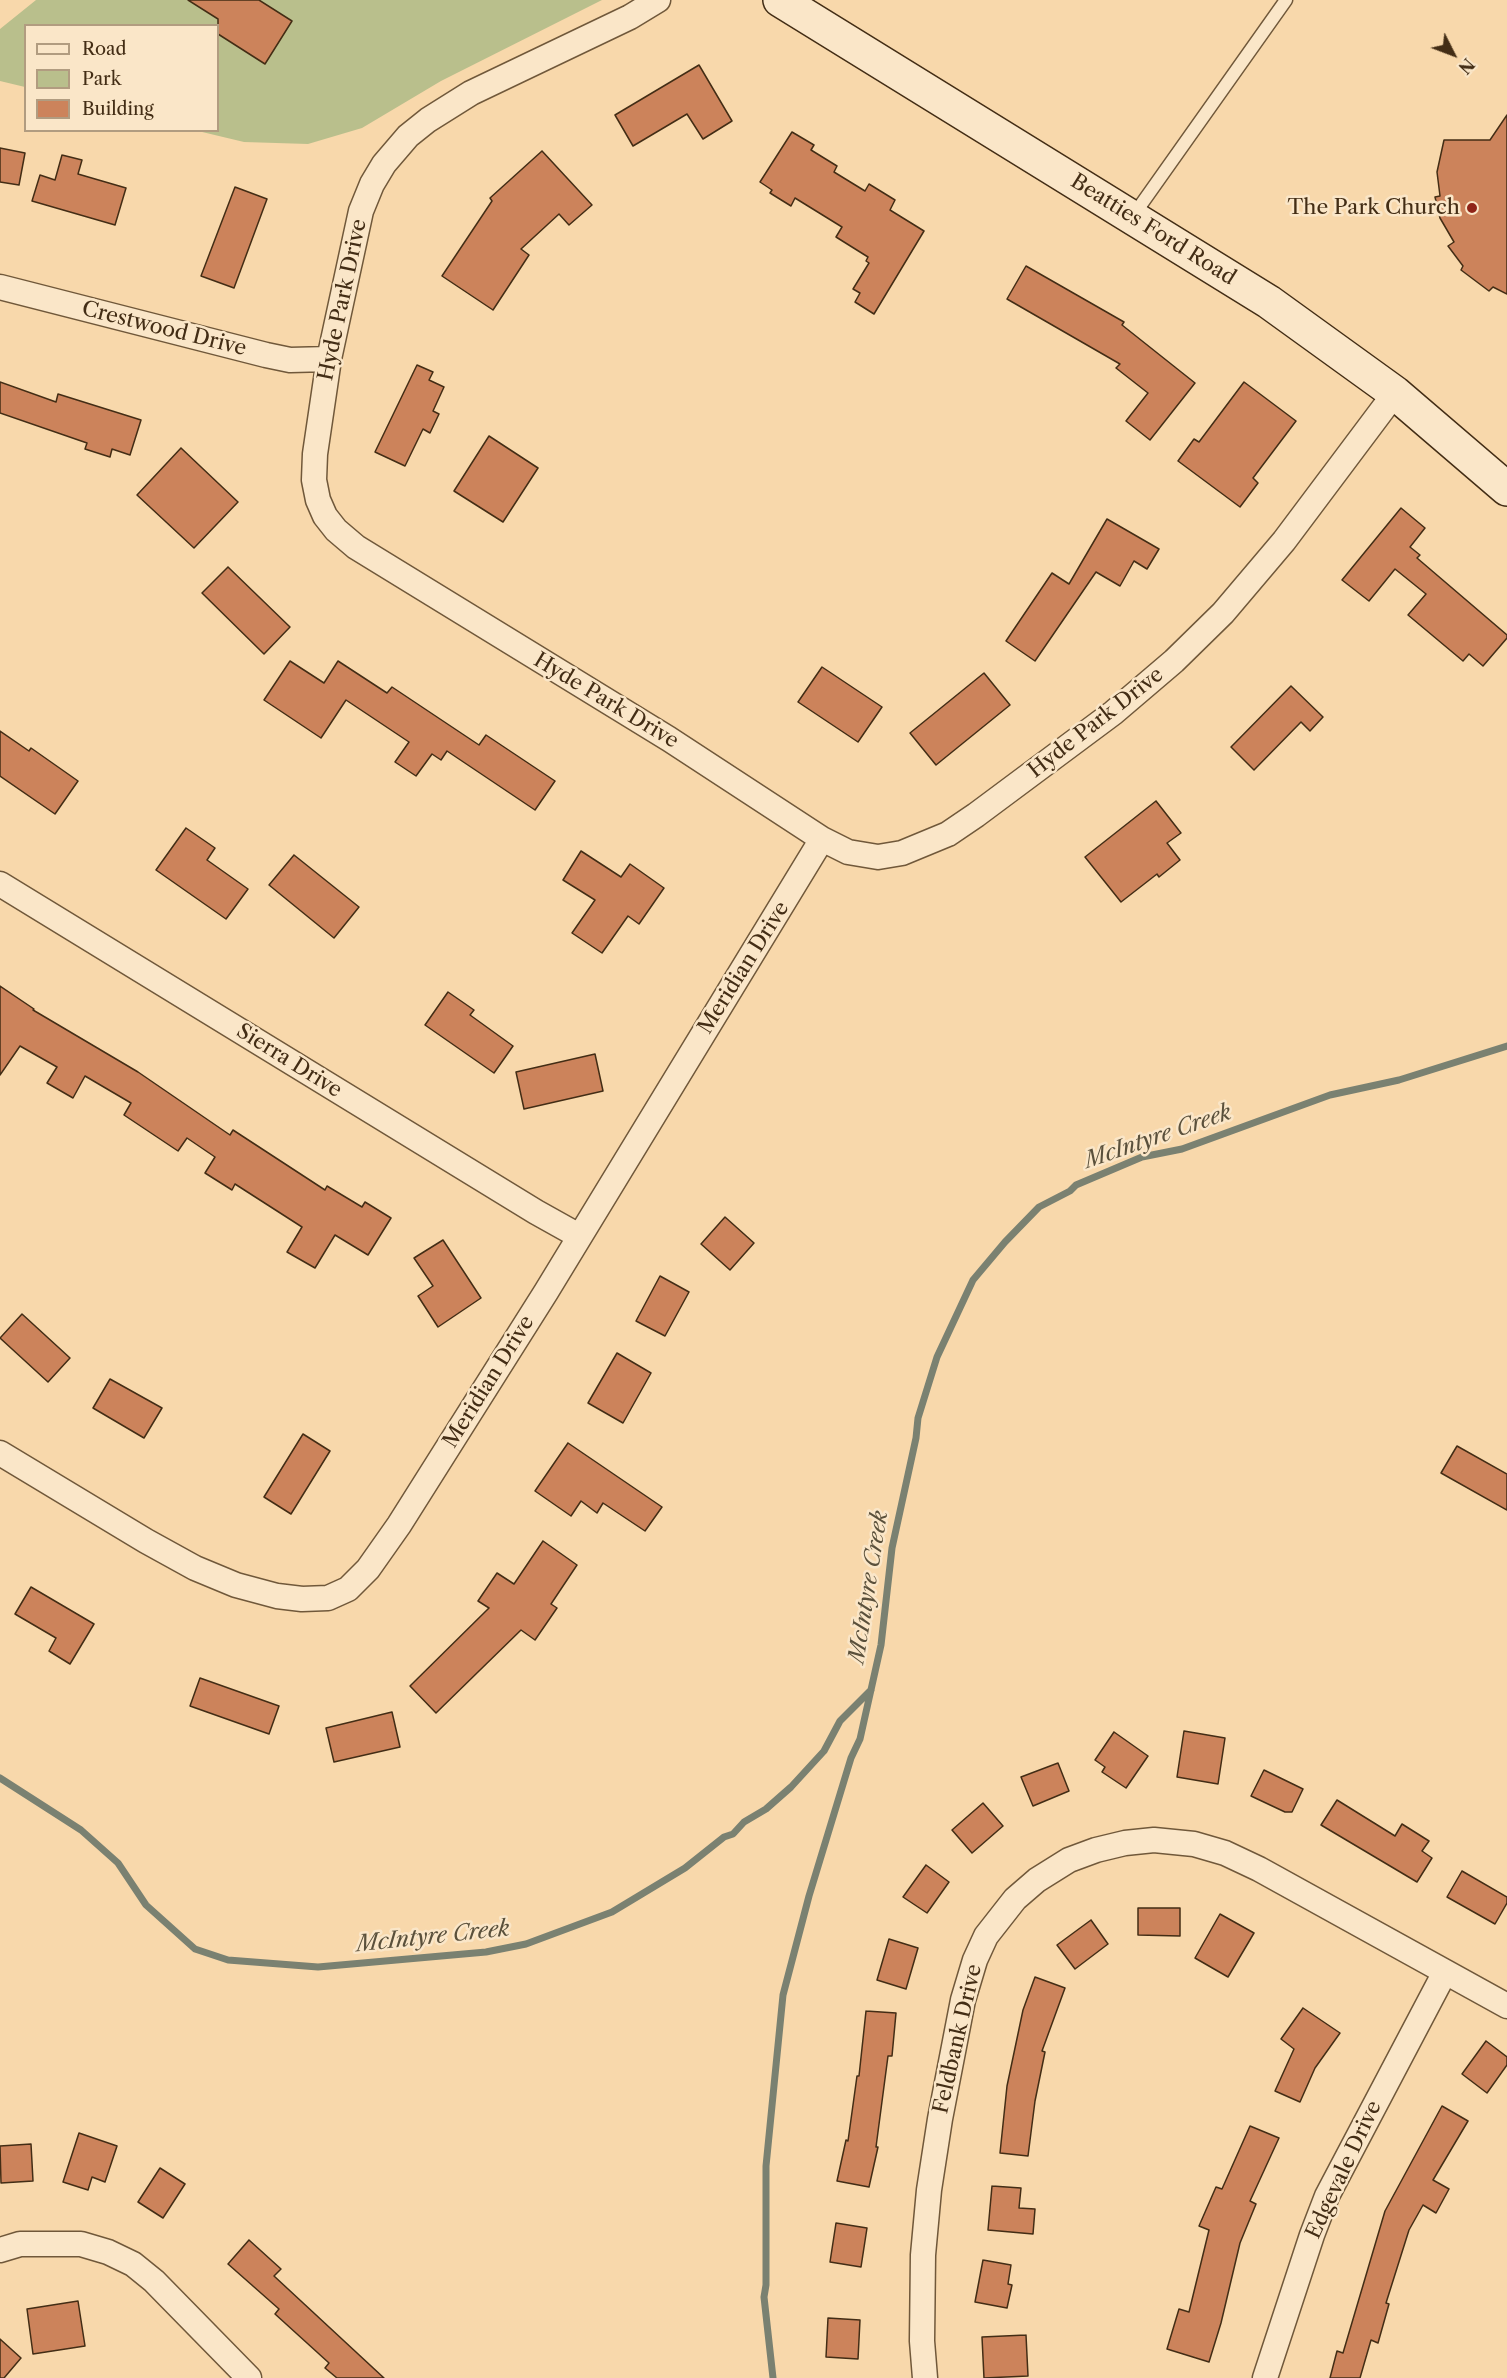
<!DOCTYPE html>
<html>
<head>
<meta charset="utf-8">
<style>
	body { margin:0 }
	#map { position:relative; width:1507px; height:2378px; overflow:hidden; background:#f8d8ab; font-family:"Libre Caslon Text",serif }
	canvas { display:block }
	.legend { position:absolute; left:24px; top:24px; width:195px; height:108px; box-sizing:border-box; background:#fae6c8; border:2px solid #b19c80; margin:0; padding:8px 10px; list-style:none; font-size:18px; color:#432d15 }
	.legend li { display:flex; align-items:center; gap:12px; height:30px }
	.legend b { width:30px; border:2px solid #b19c80 }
	.north { position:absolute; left:1423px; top:24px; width:60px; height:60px; -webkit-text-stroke:4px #fae6c8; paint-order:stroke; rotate:132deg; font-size:16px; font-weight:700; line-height:24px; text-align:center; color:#432d15 }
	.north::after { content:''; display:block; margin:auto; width:21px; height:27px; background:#432d15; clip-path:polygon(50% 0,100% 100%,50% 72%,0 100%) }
</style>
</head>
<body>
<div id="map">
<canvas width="1507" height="2378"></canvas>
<ul class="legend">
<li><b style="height:8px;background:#fae6c8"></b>Road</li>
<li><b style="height:16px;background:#b9bf8c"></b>Park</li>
<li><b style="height:16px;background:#cc835b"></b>Building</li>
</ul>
<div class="north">N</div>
</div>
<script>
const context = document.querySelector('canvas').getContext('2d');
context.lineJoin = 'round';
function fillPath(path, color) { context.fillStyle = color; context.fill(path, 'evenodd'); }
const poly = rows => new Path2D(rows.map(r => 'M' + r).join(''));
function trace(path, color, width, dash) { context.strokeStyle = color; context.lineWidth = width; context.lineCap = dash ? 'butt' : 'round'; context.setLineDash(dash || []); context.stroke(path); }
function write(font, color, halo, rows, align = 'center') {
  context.font = font + ' "Libre Caslon Text",serif'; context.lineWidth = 5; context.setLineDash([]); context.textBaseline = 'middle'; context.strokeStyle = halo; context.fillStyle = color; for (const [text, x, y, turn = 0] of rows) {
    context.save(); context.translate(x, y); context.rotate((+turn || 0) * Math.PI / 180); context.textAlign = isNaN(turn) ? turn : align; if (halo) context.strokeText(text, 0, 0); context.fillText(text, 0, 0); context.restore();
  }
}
const green = poly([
	[36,0,602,0,441,81,362,128,308,144,244,142,198,131,218,130,218,26,26,26,25,87,0,81,0,29]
]);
const stream = poly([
	[0,1778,81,1830,118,1863,146,1905,195,1949,228,1960,318,1967,486,1952,526,1944,612,1912,685,1868,724,1837,733,1834,744,1822,766,1809,791,1787,824,1751,840,1721,871,1690],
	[773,2378,764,2297,766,2285,766,2166,783,1995,809,1896,851,1758,860,1739,881,1645,892,1548,916,1438,918,1418,937,1357,973,1280,1005,1242,1039,1207,1070,1191,1076,1185,1142,1157,1182,1149,1330,1095,1399,1080,1507,1046]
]);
const building = poly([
	[188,0,259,0,292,21,265,64,218,34,218,19,188,0],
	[699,65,732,121,703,139,687,114,633,146,615,115,699,65],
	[1507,115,1507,294,1493,287,1489,291,1461,270,1463,266,1448,246,1454,242,1440,218,1435,197,1440,196,1437,172,1444,140,1490,140,1507,115],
	[792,132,814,145,811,150,837,166,834,172,865,191,869,184,895,200,890,210,924,231,874,314,855,302,860,293,853,289,869,263,866,261,868,257,836,237,842,227,795,198,791,206,770,193,772,190,760,182,792,132],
	[0,148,25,153,19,185,0,182,0,148],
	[542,151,592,205,569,225,559,214,521,249,529,255,493,310,442,276,492,201,490,198,542,151],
	[62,155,82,160,78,174,126,188,115,225,32,201,40,175,55,180,62,155],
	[235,187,267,199,234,288,201,276,235,187],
	[1026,266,1124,322,1122,325,1195,383,1150,440,1126,421,1148,393,1116,368,1120,364,1007,299,1026,266],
	[417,365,433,372,429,380,444,387,433,411,439,414,430,433,423,429,405,466,375,452,417,365],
	[0,382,56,402,58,394,141,420,130,455,112,449,110,457,85,449,87,443,0,413,0,382],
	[1244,382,1296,421,1253,478,1258,483,1240,507,1178,461,1194,439,1199,442,1244,382],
	[489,436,538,468,503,522,454,491,489,436],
	[181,448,238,502,194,548,137,495,181,448],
	[1401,508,1425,528,1410,547,1420,555,1417,558,1507,635,1507,638,1483,666,1469,654,1463,661,1408,615,1426,594,1395,569,1369,601,1342,580,1401,508],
	[1107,519,1159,549,1147,569,1134,561,1120,586,1096,572,1035,661,1006,641,1052,573,1069,584,1107,519],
	[228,567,290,627,264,654,202,593,228,567],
	[290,661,324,683,338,661,387,693,392,687,479,745,486,735,555,781,535,810,447,751,441,760,432,754,416,776,395,762,409,742,346,700,321,738,264,700,290,661],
	[822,667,882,707,858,742,798,702,822,667],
	[984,673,1010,705,936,765,910,733,984,673],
	[1291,686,1323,717,1310,731,1301,722,1254,770,1231,747,1291,686],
	[0,731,29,751,31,748,78,781,55,814,0,776,0,731],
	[1156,801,1181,833,1167,843,1180,860,1159,877,1157,874,1121,902,1085,857,1156,801],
	[186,828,215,848,207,860,248,889,226,919,156,870,186,828],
	[581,851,621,877,630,864,664,888,639,924,628,916,602,953,572,933,595,900,563,880,581,851],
	[294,855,359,907,334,938,269,885,294,855],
	[0,986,34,1009,33,1010,138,1072,230,1135,233,1130,325,1190,327,1186,362,1207,365,1202,391,1218,368,1255,335,1235,315,1268,287,1252,302,1227,235,1184,232,1190,205,1173,215,1157,187,1138,178,1151,124,1115,131,1103,85,1076,73,1098,47,1083,57,1067,20,1046,0,1075,0,986],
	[448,992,474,1010,470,1015,513,1046,494,1073,425,1025,448,992],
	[595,1054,603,1091,524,1109,516,1072,595,1054],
	[725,1217,754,1243,730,1270,701,1244,725,1217],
	[443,1240,481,1298,438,1327,418,1296,433,1286,414,1258,443,1240],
	[660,1276,689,1292,665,1336,636,1321,660,1276],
	[22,1314,70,1358,48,1382,0,1338,22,1314],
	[617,1353,651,1373,623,1423,588,1403,617,1353],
	[110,1379,162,1408,144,1438,93,1408,110,1379],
	[303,1434,330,1451,291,1514,264,1497,303,1434],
	[568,1443,662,1507,645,1531,603,1503,597,1513,581,1501,571,1516,535,1491,568,1443],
	[1457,1446,1507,1474,1507,1510,1441,1473,1457,1446],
	[543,1541,577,1565,551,1604,557,1608,535,1640,521,1630,436,1713,410,1686,489,1608,478,1601,497,1573,514,1584,543,1541],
	[31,1587,94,1624,70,1664,49,1651,56,1638,15,1614,31,1587],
	[200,1678,279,1706,269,1734,190,1706,200,1678],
	[392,1712,400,1747,334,1762,326,1728,392,1712],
	[1184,1731,1225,1738,1218,1784,1177,1777,1184,1731],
	[1114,1732,1148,1756,1126,1788,1102,1772,1105,1767,1095,1760,1114,1732],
	[1058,1763,1069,1791,1033,1806,1021,1777,1058,1763],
	[1264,1770,1303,1789,1292,1812,1285,1812,1251,1796,1264,1770],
	[1337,1800,1395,1836,1402,1824,1429,1841,1422,1851,1432,1858,1417,1882,1321,1825,1337,1800],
	[983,1803,1003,1826,972,1853,952,1830,983,1803],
	[926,1865,949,1882,927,1913,903,1897,926,1865],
	[1462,1871,1507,1897,1507,1903,1495,1924,1447,1897,1462,1871],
	[1138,1908,1180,1908,1180,1936,1138,1935,1138,1908],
	[1220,1914,1254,1933,1228,1977,1195,1958,1220,1914],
	[1091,1920,1108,1944,1075,1969,1057,1945,1091,1920],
	[889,1939,918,1948,906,1989,877,1980,889,1939],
	[1035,1977,1065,1988,1042,2051,1045,2052,1035,2101,1028,2156,1000,2153,1007,2086,1023,2010,1035,1977],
	[1303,2008,1340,2033,1315,2068,1300,2102,1275,2091,1294,2049,1281,2039,1303,2008],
	[866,2011,896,2013,892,2056,888,2056,876,2147,878,2147,869,2187,837,2181,846,2140,848,2141,857,2076,859,2076,866,2011],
	[1486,2041,1507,2057,1507,2065,1487,2093,1462,2074,1486,2041],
	[1442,2106,1468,2121,1433,2180,1449,2189,1436,2213,1423,2205,1409,2230,1386,2303,1389,2304,1378,2343,1371,2340,1360,2378,1330,2378,1337,2351,1343,2353,1385,2211,1442,2106],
	[1250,2126,1279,2138,1250,2201,1256,2204,1240,2243,1221,2323,1209,2362,1167,2349,1179,2309,1189,2312,1209,2230,1199,2226,1216,2187,1222,2189,1250,2126],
	[79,2133,117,2146,105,2182,92,2177,88,2190,63,2182,79,2133],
	[31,2144,33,2181,1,2183,0,2146,31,2144],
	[160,2168,185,2184,163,2218,138,2202,160,2168],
	[992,2186,1021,2188,1019,2208,1035,2209,1033,2234,988,2230,992,2186],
	[836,2223,867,2228,861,2267,830,2262,836,2223],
	[249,2240,281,2269,274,2276,384,2378,337,2378,325,2368,329,2363,275,2314,279,2309,228,2264,249,2240],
	[983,2260,1011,2265,1008,2284,1012,2285,1007,2308,975,2302,983,2260],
	[78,2301,85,2346,33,2354,27,2309,78,2301],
	[828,2318,860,2320,858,2359,826,2357,828,2318],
	[1026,2335,1028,2376,984,2378,982,2337,1026,2335],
	[0,2339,21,2358,4,2378,0,2378,0,2339]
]);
const service = poly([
	[1133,216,1286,0]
]);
const minor = poly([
	[658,0,630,17,471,93,428,120,408,136,384,164,372,184,361,211,329,359,315,454,314,480,318,500,325,516,336,530,356,547,669,739,822,839,848,852,878,857,902,853,948,834,976,815,1113,713,1174,661,1223,613,1284,541,1395,393],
	[0,287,266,355,290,360,329,359],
	[0,884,536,1212,579,1236],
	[0,1453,146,1541,195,1568,236,1585,277,1596,302,1599,328,1598,348,1589,368,1569,399,1525,546,1292,822,839],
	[0,2250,20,2244,81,2244,108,2252,133,2264,154,2281,249,2378],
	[925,2378,922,2341,923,2255,929,2190,940,2119,963,2000,975,1960,986,1936,1015,1899,1037,1880,1069,1860,1096,1850,1125,1843,1154,1840,1194,1844,1225,1853,1259,1869,1507,2006],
	[1265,2378,1312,2235,1327,2196,1445,1972]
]);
const secondary = poly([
	[780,0,1269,302,1395,393,1507,489]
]);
const markers = [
	[1472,208,6,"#8f2418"]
];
const poiNames = [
	["The Park Church",1460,208]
];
const streetNames = [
	["Beatties Ford Road",1153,230,32],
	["Hyde Park Drive",343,300,-78],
	["Crestwood Drive",164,329,14],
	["Hyde Park Drive",606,701,31],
	["Hyde Park Drive",1096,723,-38],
	["Meridian Drive",744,968,-58],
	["Sierra Drive",289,1061,32],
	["Meridian Drive",489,1382,-58],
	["Feldbank Drive",958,2039,-77],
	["Edgevale Drive",1344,2170,-65]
];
const waterNames = [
	["McIntyre Creek",1158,1137,-19],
	["McIntyre Creek",869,1587,-81],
	["McIntyre Creek",433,1937,-6]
];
fillPath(green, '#b9bf8c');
trace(stream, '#7a8171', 7);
fillPath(building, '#cc835b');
trace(building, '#432d15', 1.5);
trace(service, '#70583a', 15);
trace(minor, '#70583a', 27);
trace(secondary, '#432d15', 36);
trace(service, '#fae6c8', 12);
trace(minor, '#fae6c8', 24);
trace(secondary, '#fae6c8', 33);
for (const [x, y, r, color] of markers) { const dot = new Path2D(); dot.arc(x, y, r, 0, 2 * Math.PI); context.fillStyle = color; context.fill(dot); trace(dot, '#fae6c8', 2); }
write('21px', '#432d15', '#fae6c8', poiNames, 'right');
write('21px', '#432d15', '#fae6c8', streetNames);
write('italic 22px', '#5a503b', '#fae6c8', waterNames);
</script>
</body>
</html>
